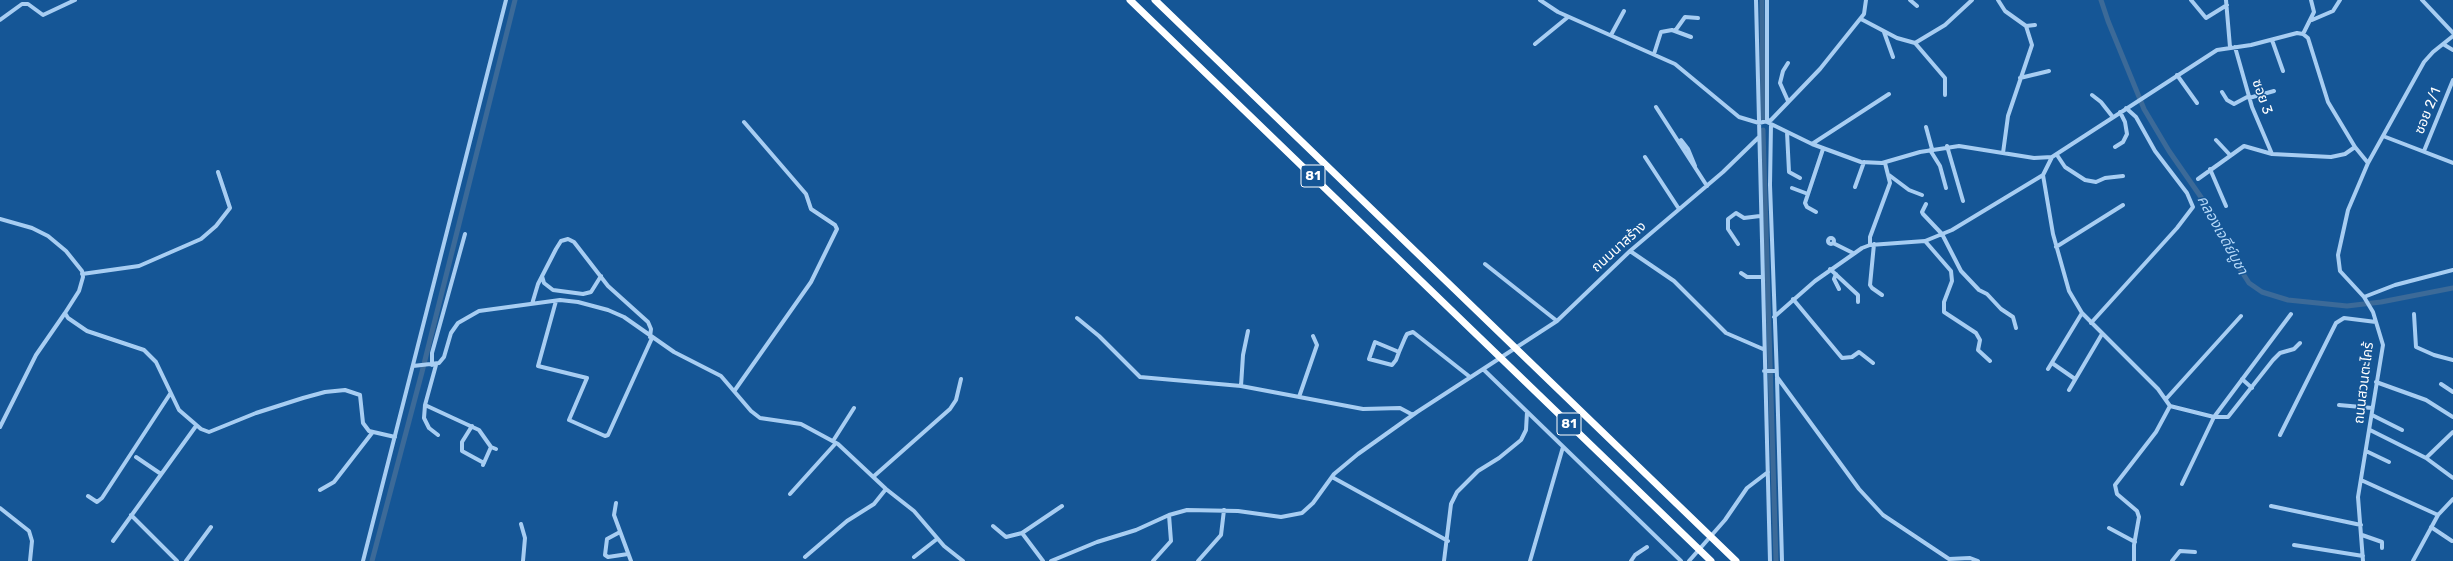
<!DOCTYPE html>
<html>
<head>
<meta charset="utf-8">
<style>
	body { margin:0 }
	canvas { display:block; background:#155696 }
</style>
</head>
<body>
<canvas width="2453" height="561"></canvas>
<script>
const context = document.querySelector('canvas').getContext('2d');
context.lineJoin = 'round';
const poly = rows => new Path2D(rows.map(r => 'M' + r).join(''));
function trace(path, color, width, dash) { context.strokeStyle = color; context.lineWidth = width; context.lineCap = dash ? 'butt' : 'round'; context.setLineDash(dash || []); context.stroke(path); }
function write(font, color, halo, rows, align = 'center') {
  context.font = font + ' Rubik,"Noto Sans Thai",sans-serif'; context.lineWidth = 3; context.setLineDash([]); context.textBaseline = 'middle'; context.strokeStyle = halo; context.fillStyle = color; for (const [text, x, y, turn = 0] of rows) {
    context.save(); context.translate(x, y); context.rotate((+turn || 0) * Math.PI / 180); context.textAlign = isNaN(turn) ? turn : align; if (halo) context.strokeText(text, 0, 0); context.fillText(text, 0, 0); context.restore();
  }
}
const canal = poly([
	[1762,0,1763,118],
	[2101,0,2108,21,2144,109,2169,151,2212,213,2233,258,2249,283,2262,292,2288,300,2347,306,2381,302,2453,288],
	[1763,130,1776,561],
	[372,561,422,372,515,0]
]);
const street = poly([
	[1540,0,1558,12,1675,64,1739,117,1759,123,1771,120,1820,69,1864,14,1866,0],
	[1756,0,1770,561],
	[1767,0,1767,122,1812,144,1861,162,1882,163,1920,152,1959,146,2034,158,2052,157,2217,50,2251,45,2297,33,2303,34,2308,38,2328,102,2355,147,2368,163],
	[1910,0,1917,6],
	[1998,0,2005,11,2026,26,2032,45,2008,116,2003,153],
	[2191,0,2206,18,2227,5],
	[2226,0,2230,47],
	[2422,0,2453,33],
	[1861,19,1897,38,1915,43,1945,25,1972,0],
	[0,20,22,4,28,4,43,15,75,0],
	[2312,20,2333,11,2340,0],
	[2026,26,2035,25],
	[1675,31,1685,17,1698,18],
	[1884,32,1893,57],
	[2303,34,2314,12,2311,0],
	[1611,35,1624,11],
	[2272,40,2283,71],
	[1915,43,1945,78,1945,95],
	[1535,44,1568,17],
	[2443,44,2453,50],
	[2235,47,2252,107,2272,154],
	[1654,54,1661,32,1672,30,1691,37],
	[2177,75,2197,103],
	[2020,78,2049,71],
	[2222,92,2227,100,2234,104,2249,96],
	[2092,95,2101,102,2112,116],
	[2249,98,2274,91],
	[1788,101,1780,83,1783,71,1788,63],
	[1656,107,1707,186],
	[1771,124,1770,185,1777,377,1859,489,1883,515,1949,559,1970,558,1978,561],
	[1926,127,1932,149],
	[1787,132,1789,172,1800,178],
	[2383,136,2453,163],
	[1681,140,1688,149,1695,166],
	[2216,140,2230,155],
	[1812,144,1889,94],
	[1947,146,1963,201],
	[2115,147,2123,142,2127,134,2125,122,2120,112],
	[1930,150,1940,166,1946,188],
	[2424,151,2453,80],
	[2057,155,2065,167,2085,180,2096,182,2105,178,2123,176],
	[1645,157,1679,209],
	[2210,169,2226,206],
	[1889,175,1909,190,1922,195],
	[2043,175,2053,234,2069,291,2082,313,2158,389,2170,406,2214,417,2228,417,2273,360,2280,353,2294,349,2300,343],
	[2198,179,2244,146,2272,154,2331,157,2345,154,2355,147],
	[1855,187,1864,162],
	[1792,188,1808,194],
	[1926,204,1922,212,1923,214,1942,234,1961,271,1979,290,1987,294,2001,309,2013,317,2016,328],
	[1816,212,1807,207,1805,203,1823,149],
	[0,219,32,228,48,236,66,251,82,271,83,277,79,291,65,313,68,318,87,331,144,350,156,362,179,410,201,429,209,432,214,430,256,413,303,398,325,392,345,390,360,395,363,423,369,431,395,437],
	'1828 241a3 3 0 1 1 6 0a3 3 0 1 1-6 0Z',
	[1925,241,1951,271,1952,281,1944,302,1944,312,1976,333,1980,340,1978,350,1990,361],
	[1833,243,1853,253],
	[1738,244,1728,229,1728,219,1736,213,1744,218,1760,216],
	[1874,244,1870,285,1872,288,1882,295],
	[1870,245,1870,237,1890,183,1885,163],
	[2056,247,2123,205],
	[1630,251,1674,281,1726,333,1763,349],
	[1485,264,1557,321],
	[1830,269,1858,295,1858,302],
	[1741,273,1747,277,1762,277],
	[82,274,139,266,201,239,216,226,230,208,218,172],
	[1836,274,1834,279,1839,289],
	[542,276,544,283,553,290,583,294,591,292,601,276],
	[2364,297,2395,285,2453,270],
	[1793,299,1842,358,1852,357,1859,352,1873,363],
	[556,301,538,366,587,378,569,420,605,436,608,435,652,338],
	[532,304,538,284,556,249,561,241,568,239,574,242,608,286,648,322,651,329,650,337],
	[2414,314,2416,347,2434,355,2453,360],
	[1774,317,1815,281,1862,248,1870,245,1925,241,1952,230,2043,175,2052,157],
	[1077,318,1099,336,1140,377,1241,386,1363,409,1400,408,1413,415],
	[2091,323,2177,228,2193,207,2187,193,2155,151,2136,117,2126,108],
	[1399,352,1375,342,1369,359,1392,365,1396,360,1399,352,1405,338,1407,334,1413,332,1470,377],
	[2052,363,2075,379],
	[432,365,432,353,465,234],
	[436,365,425,405,479,430,491,447,496,449],
	[413,366,439,363,444,357,451,333,458,323,479,311,560,300,578,302,608,310,624,317,674,352,721,376,751,411,760,418,801,424,838,444,886,489,914,511,944,546,963,561],
	[1483,369,1681,561],
	[2048,369,2082,313],
	[1764,371,1776,371],
	[1777,378,1782,561],
	[2242,379,2252,388],
	[2376,382,2426,400,2453,417],
	[2441,384,2453,392],
	[1241,386,1243,355,1248,331],
	[735,390,811,282,837,229,835,225,811,209,806,194,744,122],
	[2069,390,2102,334],
	[1299,397,1317,345,1313,336],
	[2166,399,2241,316],
	[425,405,424,418,429,428,438,435],
	[2339,405,2372,408],
	[2372,415,2402,430],
	[472,426,462,442,462,451,484,463],
	[0,427,36,355,65,313],
	[2370,430,2426,458,2453,432],
	[2280,435,2336,323,2344,318,2376,322],
	[833,441,854,408],
	[2366,451,2389,462],
	[136,457,161,474],
	[2426,458,2453,478],
	[483,465,491,447],
	[873,477,950,409,956,400,961,379],
	[1332,477,1448,541],
	[2361,480,2438,515],
	[2182,484,2214,417,2291,314],
	[320,490,334,482,372,433],
	[790,494,836,443],
	[88,496,97,502,102,498,170,394],
	[616,503,614,515,631,561],
	[2271,506,2361,525],
	[0,508,29,531,32,541,30,561],
	[131,515,177,561],
	[521,524,525,538,523,561],
	[993,526,1006,537,1022,533],
	[2431,527,2452,541],
	[2109,528,2135,542],
	[620,532,607,539,605,555,608,557,628,554],
	[2362,535,2382,542,2382,548],
	[113,541,196,426],
	[2294,545,2363,556],
	[805,557,847,521,874,504,886,489],
	[914,557,937,539],
	[186,561,211,527],
	[363,561,506,0],
	[1043,561,1022,533,1062,506],
	[1051,561,1097,542,1136,530,1169,515,1187,510,1238,511,1281,517,1302,513,1313,503,1334,474,1358,454,1417,412,1557,321,1630,251,1723,172,1759,137],
	[1153,561,1171,541,1169,515],
	[1198,561,1221,535,1224,510],
	[1444,561,1451,504,1457,492,1478,471,1499,458,1521,440,1526,430,1527,412],
	[1530,561,1563,447],
	[1631,561,1635,555,1647,547],
	[1689,561,1725,520,1747,488,1768,472],
	[2134,561,2134,545,2139,517,2137,511,2117,494,2115,485,2156,432,2170,406],
	[2172,561,2180,551,2195,552],
	[2363,561,2358,497,2383,345,2373,312,2364,297,2340,271,2338,255,2348,210,2368,163,2424,62,2433,52,2453,36],
	[2413,561,2438,515,2453,499]
]);
const highway = poly([
	[1130,0,1711,561],
	[1155,0,1736,561]
]);
const shields = [
	[1313,176,24],
	[1569,424,24]
];
const shieldNames = [
	["81",1313,176],
	["81",1569,424]
];
const streetNames = [
	["ซอย 3",2262,97,71],
	["ซอย 2/1",2428,111,-68],
	["ถนนนาสร้าง",1619,247,-42],
	["ถนนสวนตะไคร้",2364,383,-83]
];
const waterNames = [
	["คลองเจดีย์บูชา",2222,235,61]
];
trace(canal, '#3c6a98', 5);
trace(street, '#a7cdf2', 4);
trace(highway, '#fff', 7);
for (const [x, y, w] of shields) { const box = new Path2D(); box.roundRect(x - w / 2, y - 11, w, 22, 3); context.fillStyle = '#155696'; context.fill(box); trace(box, '#fff', 1); }
write('bold 13px', '#fff', null, shieldNames);
write('14px', '#fff', '#155696', streetNames);
write('italic 15px', '#b3d7f8', '#155696', waterNames);
</script>
</body>
</html>
